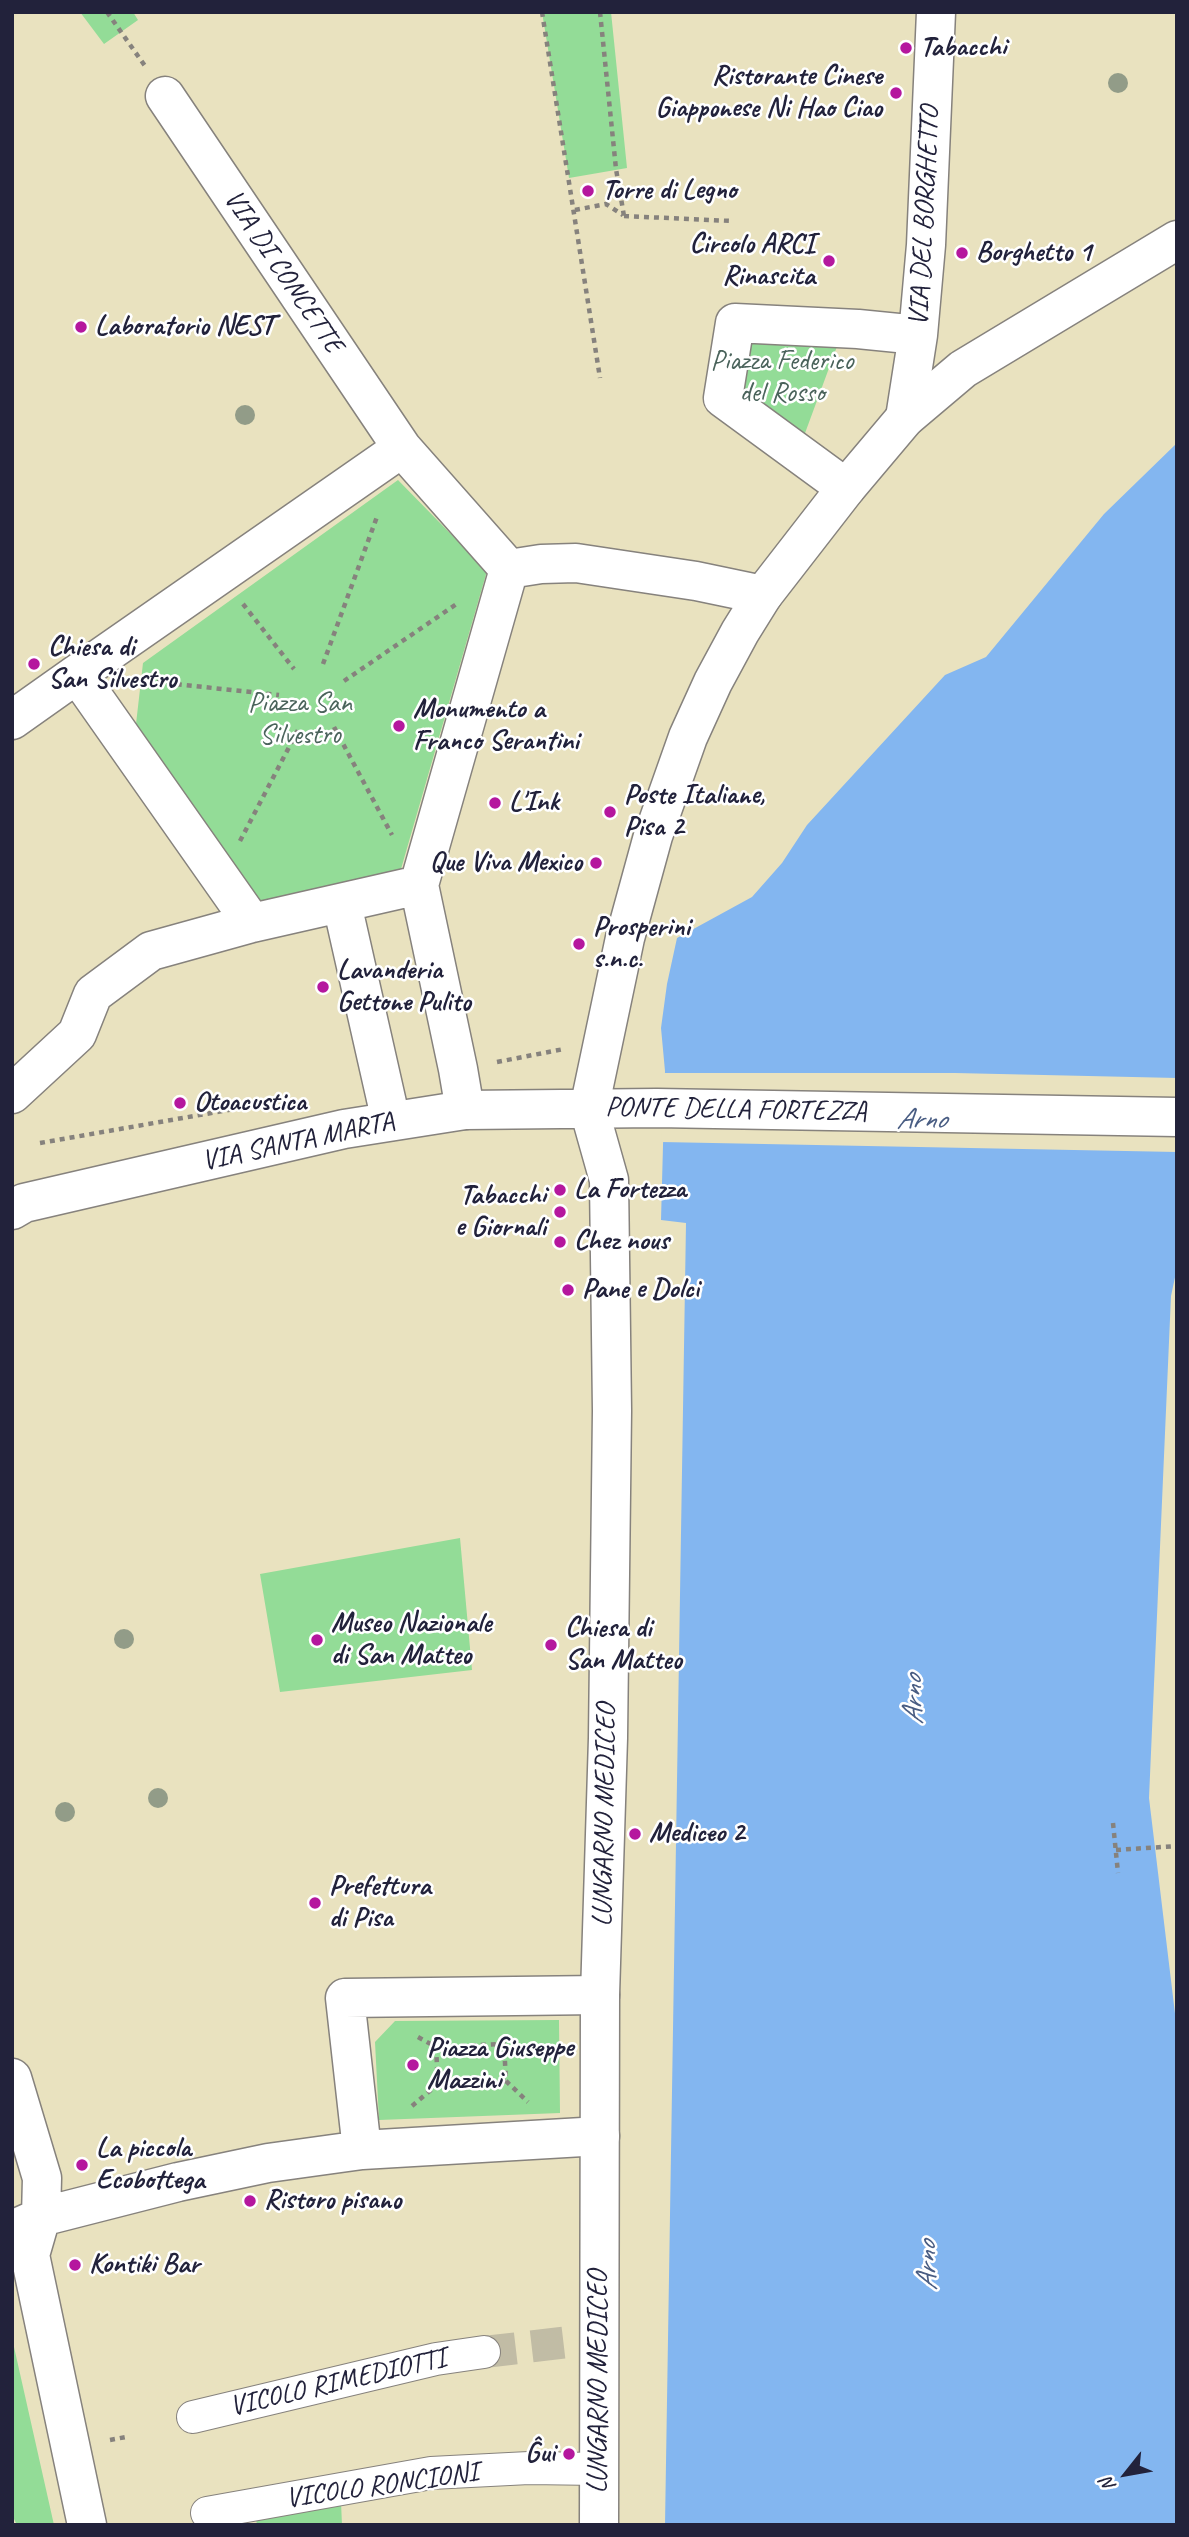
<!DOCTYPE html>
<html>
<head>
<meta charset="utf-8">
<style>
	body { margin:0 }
	#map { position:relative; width:1189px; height:2537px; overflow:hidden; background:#e9e2bf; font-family:Caveat,sans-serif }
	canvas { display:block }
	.frame { position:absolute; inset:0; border:14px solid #22223b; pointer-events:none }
	.north { position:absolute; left:1091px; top:2439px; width:70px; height:70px; -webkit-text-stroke:5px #fff; paint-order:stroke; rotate:239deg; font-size:19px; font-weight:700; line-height:28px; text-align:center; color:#22223b }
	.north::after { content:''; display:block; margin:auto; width:24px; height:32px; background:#22223b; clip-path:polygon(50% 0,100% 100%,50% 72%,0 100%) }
</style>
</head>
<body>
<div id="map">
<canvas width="1189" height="2537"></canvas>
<div class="frame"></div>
<div class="north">N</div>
</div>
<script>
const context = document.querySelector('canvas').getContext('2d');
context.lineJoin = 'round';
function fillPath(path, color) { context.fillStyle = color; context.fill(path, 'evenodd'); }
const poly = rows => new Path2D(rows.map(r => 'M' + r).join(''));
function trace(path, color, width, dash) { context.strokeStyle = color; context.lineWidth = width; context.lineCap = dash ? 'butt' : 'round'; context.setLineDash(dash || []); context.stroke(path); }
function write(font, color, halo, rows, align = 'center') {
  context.font = font + ' Caveat,sans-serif'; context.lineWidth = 5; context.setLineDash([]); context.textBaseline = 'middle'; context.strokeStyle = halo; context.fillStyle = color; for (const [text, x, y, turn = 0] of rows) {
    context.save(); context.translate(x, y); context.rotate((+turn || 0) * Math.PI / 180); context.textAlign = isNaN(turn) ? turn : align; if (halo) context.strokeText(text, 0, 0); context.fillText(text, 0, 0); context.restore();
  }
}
const green = poly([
	[80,12,133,12,138,20,104,44],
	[542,12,611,12,627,168,569,178],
	[744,335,839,341,801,444,733,395],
	[398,480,487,571,401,869,262,906,136,724,143,663],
	[460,1538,472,1670,280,1692,260,1574],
	[559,2020,560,2113,379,2120,375,2042,395,2021],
	[12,2338,54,2525,17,2525,12,2515],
	[341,2502,342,2525,257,2525,256,2519]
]);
const water = poly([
	[1177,443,1177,1268,1171,1296,1149,1798,1177,2030,1177,2525,665,2525,686,1223,661,1220,665,1071,661,1028,667,984,677,938,752,897,782,863,807,825,945,675,986,657,1104,514]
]);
const pier = poly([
	[663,1073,955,1073,1177,1078,1177,1152,661,1142]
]);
const pedestrianTunnel = poly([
	[484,2352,578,2341]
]);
const path = poly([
	[107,12,145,66],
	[542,12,600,378],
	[600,12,616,169,624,216],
	[575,210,606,204,623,215],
	[624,216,732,221],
	[243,604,294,669],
	[323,664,378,514],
	[137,680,279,695],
	[344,681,458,603],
	[334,727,392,835],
	[240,841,298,730],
	[497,1062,564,1049],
	[40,1143,274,1102],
	[1113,1823,1118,1873],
	[1116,1850,1177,1846],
	[418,2037,436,2047],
	[506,2081,438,2084,436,2047,504,2044,506,2081,528,2102],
	[412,2106,438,2084],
	[110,2440,126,2437]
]);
const pedestrian = poly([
	[193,2417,436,2359,484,2352],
	[207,2513,431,2473,529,2468,599,2469]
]);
const minor = poly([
	[165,96,402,448],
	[905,418,918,335,926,245,936,12],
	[846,488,723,398,735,323,858,329,918,335],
	[509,569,541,564,576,563,696,581,763,595],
	[12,720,77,674],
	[419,885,252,923,77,674,402,448,509,569,419,885,458,1069,465,1110],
	[342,904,391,1121],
	[12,1094,77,1034,93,994,151,951,252,923],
	[12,2078,42,2178,41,2217,30,2255,87,2525],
	[362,2150,345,1998,600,1995],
	[12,2230,41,2217,178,2182,268,2163,362,2150,600,2136]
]);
const tertiary = poly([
	[12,1210,24,1203,344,1129,465,1110,657,1108,1177,1117],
	[599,2525,600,1995,608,1738,612,1411,609,1180,589,1109,625,938,653,836,688,737,713,682,740,632,763,595,846,488,905,418,963,369,1177,240]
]);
const trees = [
	[1118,83],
	[245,415],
	[124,1639],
	[158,1798],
	[65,1812]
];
const markers = [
	[906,48,7,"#b5179e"],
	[896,93,7,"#b5179e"],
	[588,191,7,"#b5179e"],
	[962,253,7,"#b5179e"],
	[829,261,7,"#b5179e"],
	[81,327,7,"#b5179e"],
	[34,664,7,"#b5179e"],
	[399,726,7,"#b5179e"],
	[495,803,7,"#b5179e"],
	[610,812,7,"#b5179e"],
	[596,863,7,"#b5179e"],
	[579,944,7,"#b5179e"],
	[323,987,7,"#b5179e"],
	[180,1103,7,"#b5179e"],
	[560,1190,7,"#b5179e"],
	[560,1212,7,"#b5179e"],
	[560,1242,7,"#b5179e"],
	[568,1290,7,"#b5179e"],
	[317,1640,7,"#b5179e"],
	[551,1645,7,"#b5179e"],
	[635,1834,7,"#b5179e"],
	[315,1903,7,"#b5179e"],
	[413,2065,7,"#b5179e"],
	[82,2165,7,"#b5179e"],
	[250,2201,7,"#b5179e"],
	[75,2265,7,"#b5179e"],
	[569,2454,7,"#b5179e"]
];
const poiNames = [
	["Tabacchi",920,48],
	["Ristorante Cinese",882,77,"right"],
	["Giapponese Ni Hao Ciao",882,109,"right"],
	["Torre di Legno",602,191],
	["Circolo ARCI",815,245,"right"],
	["Rinascita",815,277,"right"],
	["Borghetto 1",976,253],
	["Laboratorio NEST",95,327],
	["Chiesa di",48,648],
	["San Silvestro",48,680],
	["Monumento a",413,710],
	["Franco Serantini",413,742],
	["Poste Italiane,",624,796],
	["Pisa 2",624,828],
	["L'Ink",509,803],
	["Que Viva Mexico",582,863,"right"],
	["Prosperini",593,928],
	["s.n.c.",593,960],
	["Lavanderia",337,971],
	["Gettone Pulito",337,1003],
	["Otoacustica",194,1103],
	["La Fortezza",574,1190],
	["Tabacchi",546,1196,"right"],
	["e Giornali",546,1228,"right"],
	["Chez nous",574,1242],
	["Pane e Dolci",582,1290],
	["Museo Nazionale",331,1624],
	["di San Matteo",331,1656],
	["Chiesa di",565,1629],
	["San Matteo",565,1661],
	["Mediceo 2",649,1834],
	["Prefettura",329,1887],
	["di Pisa",329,1919],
	["Piazza Giuseppe",427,2049],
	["Mazzini",427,2081],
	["La piccola",96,2149],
	["Ecobottega",96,2181],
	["Ristoro pisano",264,2201],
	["Kontiki Bar",89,2265],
	["Ĝui",555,2454,"right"]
];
const streetNames = [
	["VIA DEL BORGHETTO",925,216,-87],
	["VIA DI CONCETTE",283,272,56],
	["PONTE DELLA FORTEZZA",736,1110,1],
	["VIA SANTA MARTA",298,1142,-12],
	["LUNGARNO MEDICEO",605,1815,-89],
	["LUNGARNO MEDICEO",599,2382,-90],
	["VICOLO RIMEDIOTTI",338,2383,-13],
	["VICOLO RONCIONI",382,2486,-8]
];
const parkNames = [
	["Piazza Federico",782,362],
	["del Rosso",782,394],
	["Piazza San",300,704],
	["Silvestro",300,736]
];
const waterNames = [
	["Arno",921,1120],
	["Arno",914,1700,-91],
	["Arno",928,2266,-91]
];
fillPath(green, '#93dc97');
fillPath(water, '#83b6f0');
fillPath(pier, '#e9e2bf');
trace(pedestrianTunnel, '#c1bca5', 32, [32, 16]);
trace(pedestrian, '#86827d', 34);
trace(minor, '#86827d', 41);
trace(tertiary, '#86827d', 41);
trace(path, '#86827d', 4.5, [5, 5]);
trace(pedestrian, '#fff', 32);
trace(minor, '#fff', 38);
trace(tertiary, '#fff', 38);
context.fillStyle = '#929c88';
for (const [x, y] of trees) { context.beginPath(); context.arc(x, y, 10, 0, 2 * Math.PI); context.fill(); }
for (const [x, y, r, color] of markers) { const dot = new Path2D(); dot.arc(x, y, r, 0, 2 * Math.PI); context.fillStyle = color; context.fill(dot); trace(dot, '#fff', 2.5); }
write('bold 28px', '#22223b', '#fff', poiNames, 'left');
write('28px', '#22223b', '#fff', streetNames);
write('28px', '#4a635b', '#fff', parkNames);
write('italic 30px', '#495d83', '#fff', waterNames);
</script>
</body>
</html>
